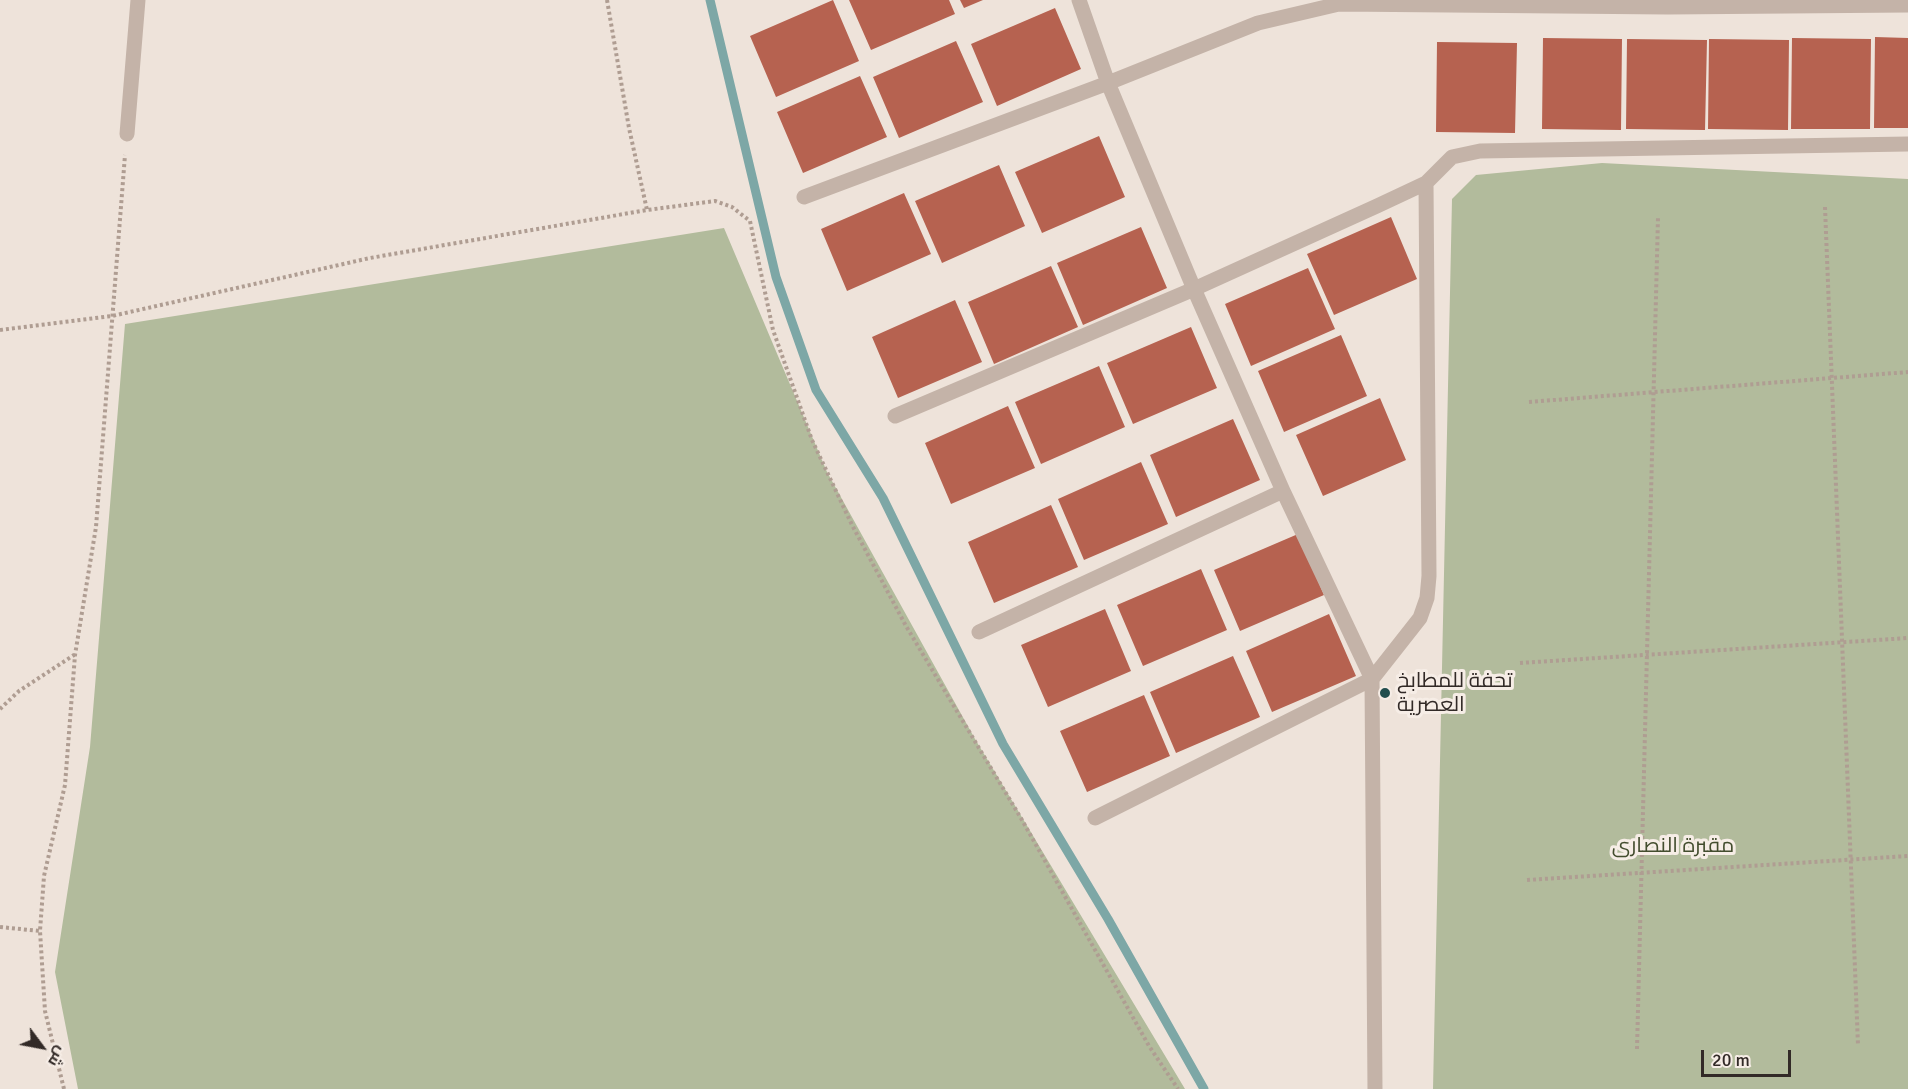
<!DOCTYPE html>
<html>
<head>
<meta charset="utf-8">
<style>
	body { margin:0 }
	#map { position:relative; width:1908px; height:1089px; overflow:hidden; background:#eee3da; font-family:Signika,Cairo,sans-serif }
	canvas { display:block }
	.north { position:absolute; left:12px; top:1017px; width:60px; height:60px; -webkit-text-stroke:4px #f6ede6; paint-order:stroke; rotate:122deg; font-size:16px; font-weight:700; line-height:24px; text-align:center; color:#322a27 }
	.north::after { content:''; display:block; margin:auto; width:21px; height:27px; background:#322a27; clip-path:polygon(50% 0,100% 100%,50% 72%,0 100%) }
	.scale { position:absolute; left:1701px; top:1050px; width:90px; height:27px; box-sizing:border-box; border:3px solid #322a27; border-top:0; padding-left:8px; font-size:18px; line-height:21px; white-space:nowrap; color:#322a27; -webkit-text-stroke:4px #f6ede6; paint-order:stroke }
</style>
</head>
<body>
<div id="map">
<canvas width="1908" height="1089"></canvas>
<div class="north">ش</div>
<div class="scale">20 m</div>
</div>
<script>
const context = document.querySelector('canvas').getContext('2d');
context.lineJoin = 'round';
function fillPath(path, color) { context.fillStyle = color; context.fill(path, 'evenodd'); }
const poly = rows => new Path2D(rows.map(r => 'M' + r).join(''));
function trace(path, color, width, dash) { context.strokeStyle = color; context.lineWidth = width; context.lineCap = dash ? 'butt' : 'round'; context.setLineDash(dash || []); context.stroke(path); }
function write(font, color, halo, rows, align = 'center') {
  context.font = font + ' Signika,Cairo,sans-serif'; context.lineWidth = 6; context.setLineDash([]); context.textBaseline = 'middle'; context.strokeStyle = halo; context.fillStyle = color; for (const [text, x, y, turn = 0] of rows) {
    context.save(); context.translate(x, y); context.rotate((+turn || 0) * Math.PI / 180); context.textAlign = isNaN(turn) ? turn : align; if (halo) context.strokeText(text, 0, 0); context.fillText(text, 0, 0); context.restore();
  }
}
const green = poly([
	[1602,163,1908,179,1908,1089,1433,1089,1452,199,1476,175],
	[724,228,827,472,975,739,1185,1089,78,1089,55,972,90,747,125,324]
]);
const stream = poly([
	[710,0,776,277,816,390,883,498,1003,744,1108,919,1204,1089]
]);
const building = poly([
	[833,0,859,61,776,97,750,36],
	[849,0,949,0,955,14,871,50],
	[960,0,983,0,964,8],
	[1055,8,1081,69,997,106,971,44],
	[1875,37,1908,38,1908,128,1874,128],
	[1543,38,1622,39,1621,130,1542,129],
	[1792,38,1871,39,1870,129,1791,129],
	[1627,39,1707,40,1705,130,1626,129],
	[1709,39,1789,40,1788,130,1708,129],
	[956,41,983,102,899,138,873,77],
	[1437,42,1517,43,1515,133,1436,132],
	[860,76,887,137,803,173,777,112],
	[1099,136,1125,197,1042,233,1015,172],
	[999,165,1025,226,942,263,915,201],
	[904,193,931,254,847,291,821,229],
	[1391,217,1417,279,1334,315,1307,254],
	[1141,227,1167,288,1083,325,1057,263],
	[1051,266,1078,327,994,364,968,302],
	[1308,268,1335,329,1251,366,1225,304],
	[955,300,982,362,898,398,872,337],
	[1191,327,1217,388,1133,424,1107,363],
	[1341,335,1367,396,1284,432,1258,371],
	[1099,366,1125,427,1041,464,1015,402],
	[1380,398,1406,460,1323,496,1296,435],
	[1008,406,1035,468,951,504,925,443],
	[1233,419,1260,480,1176,517,1150,455],
	[1141,462,1168,524,1084,560,1058,499],
	[1051,505,1078,567,994,603,968,542],
	[1298,534,1324,595,1240,631,1214,570],
	[1201,569,1227,630,1143,666,1117,605],
	[1105,609,1131,671,1048,707,1021,645],
	[1329,614,1356,676,1272,712,1246,651],
	[1233,656,1260,717,1176,753,1150,692],
	[1144,695,1170,756,1087,792,1060,731]
]);
const path = poly([
	[607,0,629,128,647,210],
	[1825,207,1858,1045],
	[0,330,112,316,370,258,647,210,715,201,732,207,750,221,773,330,812,440,852,525,906,626,1022,820,1149,1046,1178,1089],
	[1529,402,1908,372],
	[1520,663,1908,638],
	[0,709,19,691,74,655],
	[1527,880,1908,856],
	[0,927,40,931],
	[1637,1049,1658,217],
	[64,1089,45,1011,40,931,44,876,65,785,75,655,96,527,125,155]
]);
const minor = poly([
	[1079,0,1108,83,1194,289,1283,491,1372,679,1375,1089],
	[127,134,138,0],
	[804,197,1108,83,1258,23,1339,4,1668,7,1908,5],
	[895,416,1194,289,1377,206,1426,183,1452,157,1480,151,1908,144],
	[979,632,1283,491],
	[1095,818,1372,679,1420,618,1427,598,1429,576,1426,183]
]);
const markers = [
	[1385,693,6,"#224e4e"]
];
const poiNames = [
	["تحفة للمطابخ",1397,681],
	["العصرية",1397,705]
];
const parkNames = [
	["مقبرة النصارى",1673,846]
];
fillPath(green, '#b2bb9c');
trace(stream, '#7da7a6', 9);
fillPath(building, '#b66250');
trace(path, '#af9d92', 4, [3, 3]);
trace(minor, '#c4b3a8', 15);
for (const [x, y, r, color] of markers) { const dot = new Path2D(); dot.arc(x, y, r, 0, 2 * Math.PI); context.fillStyle = color; context.fill(dot); trace(dot, '#f6ede6', 2); }
write('21px', '#322a27', '#f6ede6', poiNames, 'left');
write('21px', '#434d2e', '#f6ede6', parkNames);
</script>
</body>
</html>
